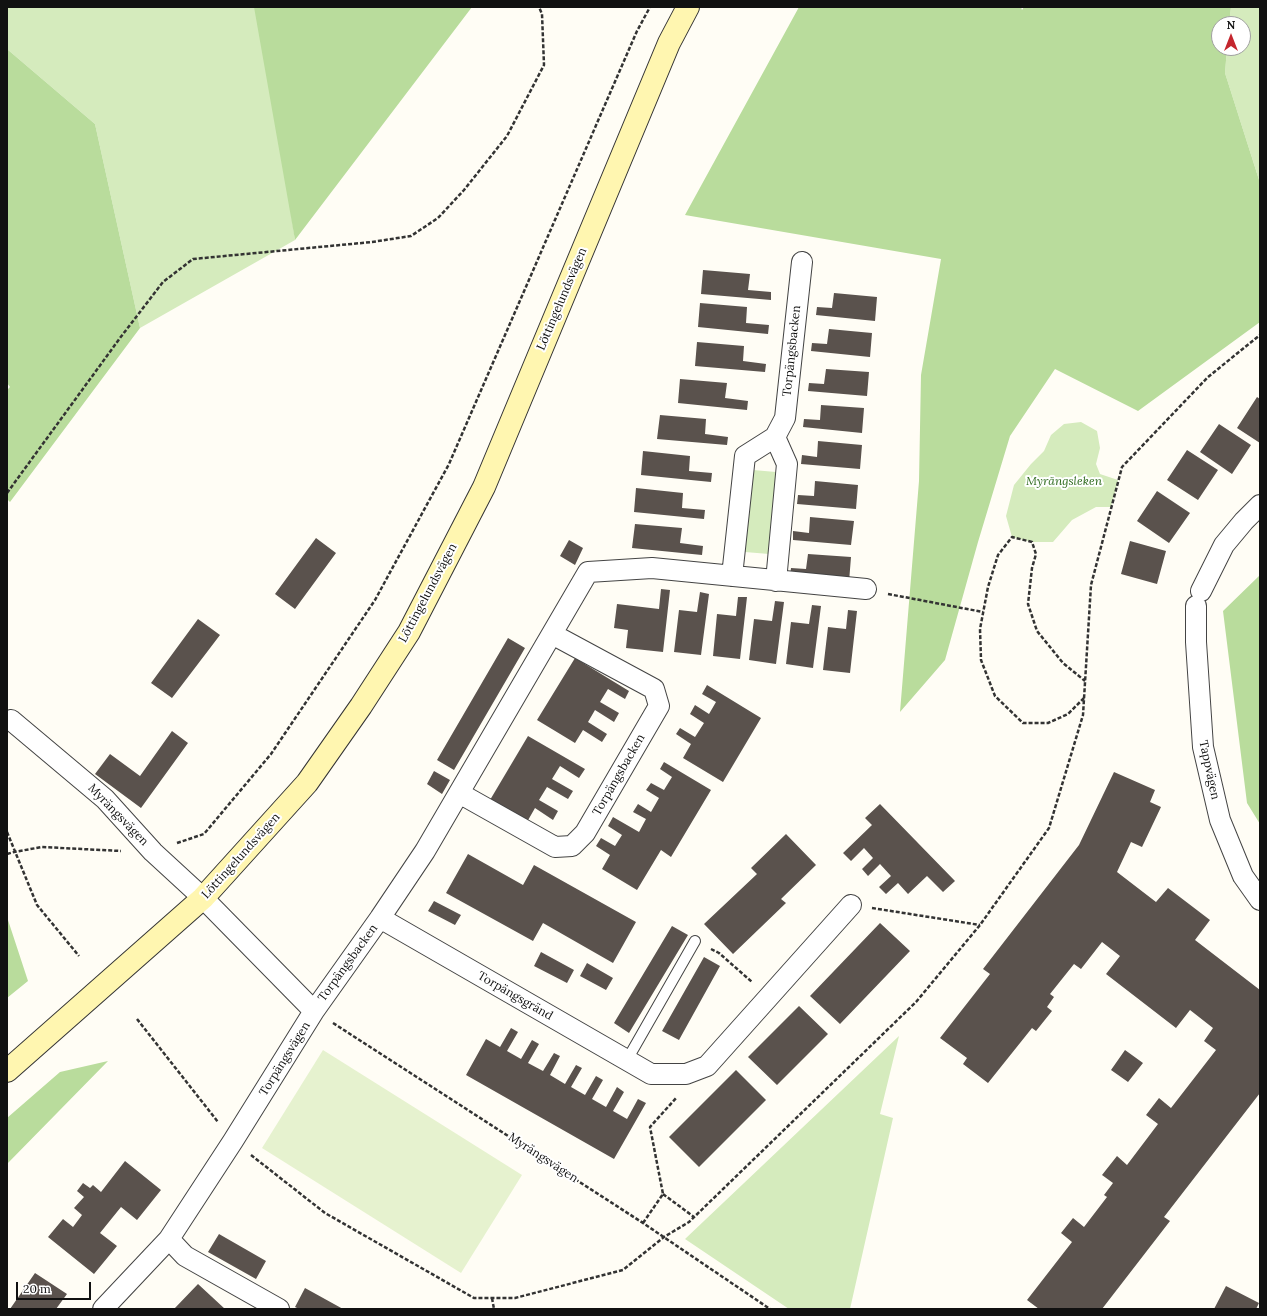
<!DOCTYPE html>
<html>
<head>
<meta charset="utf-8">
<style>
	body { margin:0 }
	#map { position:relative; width:1267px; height:1316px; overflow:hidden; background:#fffdf5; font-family:Lora,serif }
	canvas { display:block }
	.frame { position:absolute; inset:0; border:8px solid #111; pointer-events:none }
	.north { position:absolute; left:1211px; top:16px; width:40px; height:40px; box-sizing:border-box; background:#fff; border:1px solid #a0a0a0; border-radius:50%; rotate:0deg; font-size:11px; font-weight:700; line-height:16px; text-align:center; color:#111 }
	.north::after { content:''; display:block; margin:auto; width:14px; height:18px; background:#c4262e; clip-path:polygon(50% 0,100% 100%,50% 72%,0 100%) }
	.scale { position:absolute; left:16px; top:1282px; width:75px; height:18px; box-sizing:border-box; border:2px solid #111; border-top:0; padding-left:5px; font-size:12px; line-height:14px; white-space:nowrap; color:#111; -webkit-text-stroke:3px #fff; paint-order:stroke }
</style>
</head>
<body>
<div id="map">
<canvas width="1267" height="1316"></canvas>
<div class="frame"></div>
<div class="north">N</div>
<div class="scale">20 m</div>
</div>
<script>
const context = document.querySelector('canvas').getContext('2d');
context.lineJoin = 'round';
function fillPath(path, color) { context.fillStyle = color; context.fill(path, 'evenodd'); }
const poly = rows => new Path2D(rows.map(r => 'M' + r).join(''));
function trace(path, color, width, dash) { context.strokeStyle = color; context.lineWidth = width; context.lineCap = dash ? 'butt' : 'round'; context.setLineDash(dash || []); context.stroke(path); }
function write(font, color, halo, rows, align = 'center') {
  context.font = font + ' Lora,serif'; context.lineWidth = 4; context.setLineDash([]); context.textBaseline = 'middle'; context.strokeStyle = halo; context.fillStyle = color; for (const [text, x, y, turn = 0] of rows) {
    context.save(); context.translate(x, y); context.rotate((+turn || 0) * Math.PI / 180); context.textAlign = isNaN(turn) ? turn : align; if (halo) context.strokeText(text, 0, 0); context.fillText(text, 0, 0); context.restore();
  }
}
const green = poly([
	[7,7,260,7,295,240,140,328,95,124,7,49],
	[1231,7,1260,7,1260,183,1225,73,1227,48,1243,48,1243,24,1229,24],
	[1081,422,1097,431,1100,448,1096,464,1100,474,1118,480,1111,507,1096,507,1072,520,1053,542,1032,542,1012,537,1006,516,1014,485,1031,464,1044,451,1051,435,1064,424],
	[753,470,776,472,769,554,745,552],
	[899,1036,880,1114,893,1118,850,1309,789,1309,685,1239]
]);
const forest = poly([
	[254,7,472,7,295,240],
	[799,7,1021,7,1022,10,1024,7,1231,7,1229,24,1219,24,1219,48,1227,48,1225,73,1260,183,1260,322,1138,411,1055,369,1010,436,978,542,945,660,900,712,919,481,921,375,941,259,685,215],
	[7,49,95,124,140,328,10,502,7,499,7,390,10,387,7,383],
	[1260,575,1260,824,1247,803,1223,611],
	[7,917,28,981,7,998],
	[108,1061,7,1164,7,1118,60,1072]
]);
const pitch = poly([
	[323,1050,522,1175,461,1273,262,1148]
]);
const building = poly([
	[703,270,750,274,748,290,771,292,771,300,701,294],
	[834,293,877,297,875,321,816,315,817,307,832,308],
	[700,303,747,307,746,323,769,325,768,334,698,327],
	[829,329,872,333,870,357,811,351,812,343,827,344],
	[697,342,744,346,743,361,766,364,765,372,695,366],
	[826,369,869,372,867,396,808,391,809,383,824,384],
	[680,379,727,383,725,398,748,401,747,410,678,403],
	[1257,397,1260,399,1260,443,1237,428],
	[821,405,864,408,862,433,803,427,804,419,820,420],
	[660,415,706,419,705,434,728,437,727,445,657,439],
	[1219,424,1251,445,1232,474,1200,452],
	[818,441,862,445,860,469,801,464,802,455,817,457],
	[1187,450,1218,470,1198,500,1167,480],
	[643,451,690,456,689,471,712,473,711,482,641,475],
	[815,481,858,485,856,509,797,504,798,495,814,496],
	[636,488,683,493,682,508,705,510,704,519,634,512],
	[1157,491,1190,513,1169,543,1137,521],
	[810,517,854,521,851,545,793,540,793,531,809,533],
	[635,524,682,528,680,543,703,546,702,555,632,548],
	[316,538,336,553,295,609,275,594],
	[569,540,583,548,575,565,560,556],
	[1130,541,1166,551,1157,584,1121,574],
	[808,554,851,557,849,582,790,576,791,568,806,569],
	[661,589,670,590,663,652,626,648,628,630,614,628,617,604,659,609],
	[700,592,709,594,701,655,674,652,679,610,697,612],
	[738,597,747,597,740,659,713,656,717,614,736,616],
	[775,601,784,602,776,664,749,660,754,619,772,621],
	[812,605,821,606,813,668,786,664,791,622,809,624],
	[848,610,857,611,850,673,823,670,828,627,846,629],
	[198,619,220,635,172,698,151,683],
	[508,638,525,648,454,770,437,760],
	[575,658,629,691,625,699,608,689,600,702,619,713,614,722,595,710,588,722,607,734,602,742,583,730,575,743,537,720],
	[707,685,761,718,723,782,683,758,691,744,676,734,680,728,695,737,704,723,690,714,695,705,709,714,716,702,702,694],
	[172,731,188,743,141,808,95,774,110,754,140,776],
	[528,736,585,769,579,778,560,766,552,779,573,791,568,799,547,787,539,800,558,811,553,820,535,808,527,822,490,800],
	[664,762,711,790,671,857,661,850,637,890,602,869,610,855,596,846,601,838,615,846,622,835,608,826,613,817,639,832,646,819,633,812,638,804,651,812,659,798,646,790,651,783,664,790,672,777,660,769],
	[434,771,450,780,442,794,427,784],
	[1114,772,1155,790,1150,802,1161,807,1142,847,1131,842,1117,872,1156,902,1168,888,1210,920,1195,940,1260,990,1260,1093,1164,1217,1170,1221,1102,1309,1039,1309,1027,1300,1072,1242,1061,1233,1073,1218,1084,1227,1107,1197,1104,1195,1113,1183,1102,1175,1117,1156,1127,1165,1158,1124,1146,1115,1159,1098,1171,1108,1216,1050,1204,1041,1213,1028,1190,1010,1176,1028,1106,974,1120,956,1102,942,1081,969,1074,964,1050,994,1054,997,1047,1007,1052,1011,1036,1031,1032,1028,988,1083,963,1064,967,1058,940,1038,990,974,983,969,1079,845],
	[880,804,955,881,943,892,927,876,908,894,898,883,886,894,879,887,891,876,880,864,868,876,862,869,873,858,864,848,851,861,843,853,872,825,865,818],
	[786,834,816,865,781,899,786,903,733,954,704,924,757,874,751,868],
	[468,854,523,885,534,865,636,922,613,963,543,923,533,941,446,893],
	[434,901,461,915,455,925,428,911],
	[880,923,910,951,840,1024,810,996],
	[672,926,688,935,629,1033,614,1023],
	[541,952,574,970,567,983,534,966],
	[704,957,720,966,679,1040,662,1031],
	[587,963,613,978,606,990,580,976],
	[799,1006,828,1034,777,1085,748,1057],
	[511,1028,518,1032,507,1051,521,1059,532,1040,539,1044,528,1063,543,1071,554,1053,560,1056,550,1075,565,1084,576,1065,582,1068,571,1087,585,1095,596,1076,603,1080,592,1099,606,1107,617,1087,624,1092,613,1111,627,1119,638,1099,646,1103,614,1159,466,1075,486,1039,500,1047],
	[1125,1050,1143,1063,1128,1082,1111,1070],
	[736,1070,766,1100,699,1167,669,1137],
	[125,1161,161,1190,137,1220,121,1207,100,1233,117,1246,94,1274,48,1237,63,1219,73,1227,82,1215,74,1208,84,1197,77,1191,83,1183,90,1188,93,1185,101,1192],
	[219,1234,266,1261,256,1279,208,1252],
	[35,1273,67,1294,56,1309,10,1309],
	[198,1284,225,1309,174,1309],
	[1226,1286,1259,1303,1256,1309,1214,1309],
	[305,1288,343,1309,299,1309,295,1307]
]);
const path = poly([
	[7,493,120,338,163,282,193,259,372,242,411,236,438,218,464,190,507,136,544,65,542,14,539,7],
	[888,594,983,612],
	[1084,698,1068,714,1048,723,1023,723,995,696,981,660,980,629,988,587,998,555,1012,537,1032,542,1036,554,1032,568,1028,604,1037,631,1063,663,1085,681],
	[7,832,37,905,79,956],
	[177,843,204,834,271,754,375,600,449,464,637,31,650,7],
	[7,854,14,852,42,847,121,851],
	[872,908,980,925],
	[711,949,719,953,752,982],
	[137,1019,218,1122],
	[333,1023,643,1223,770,1309],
	[251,1155,325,1213,474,1298,515,1298,623,1270,664,1237,689,1222,916,1002,980,925,1049,828,1083,715,1091,585,1122,467,1208,377,1260,335],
	[663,1194,694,1217],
	[643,1223,663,1194,650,1127,677,1097],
	[492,1298,494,1309]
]);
const lane = poly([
	[627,1060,695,941]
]);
const street = poly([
	[732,576,745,456,775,437],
	[776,581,787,464,775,437,785,418,802,262],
	[1201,591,1224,545,1244,521,1260,505],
	[1196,606,1196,642,1203,747,1220,820,1243,876,1260,900],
	[11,720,105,799,153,852,203,898,314,1011,233,1141,169,1239,103,1309],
	[459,793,555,847,572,846,585,833,659,706,654,689,552,634],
	[380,918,651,1074,686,1074,707,1066,851,905],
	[314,1011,380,918,425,851,588,572,652,568,866,589],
	[169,1239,185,1256,279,1309]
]);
const secondary = poly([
	[7,1071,203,898,307,783,361,706,409,632,484,487,669,43,688,7]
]);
const streetNames = [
	["Löttingelundsvägen",562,299,-67],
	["Torpängsbacken",792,351,-84],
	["Löttingelundsvägen",428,593,-62],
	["Tappvägen",1209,770,78],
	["Torpängsbacken",619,775,-60],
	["Myrängsvägen",118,815,46],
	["Löttingelundsvägen",241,856,-48],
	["Torpängsbacken",348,963,-54],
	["Torpängsgränd",515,996,30],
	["Torpängsvägen",285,1059,-58],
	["Myrängsvägen",543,1158,33]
];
const parkNames = [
	["Myrängsleken",1064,482]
];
fillPath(green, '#d5ebbd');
fillPath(forest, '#b9dc9c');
fillPath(pitch, '#e6f2cf');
fillPath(building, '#5a524d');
trace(lane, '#444', 12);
trace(street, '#444', 22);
trace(secondary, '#333', 24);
trace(path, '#333', 2.5, [4, 2]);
trace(lane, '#fff', 10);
trace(street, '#fff', 20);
trace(secondary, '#fff6b0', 22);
write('12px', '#111', '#fff', streetNames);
write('italic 12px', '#2f6b1f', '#fff', parkNames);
</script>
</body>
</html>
